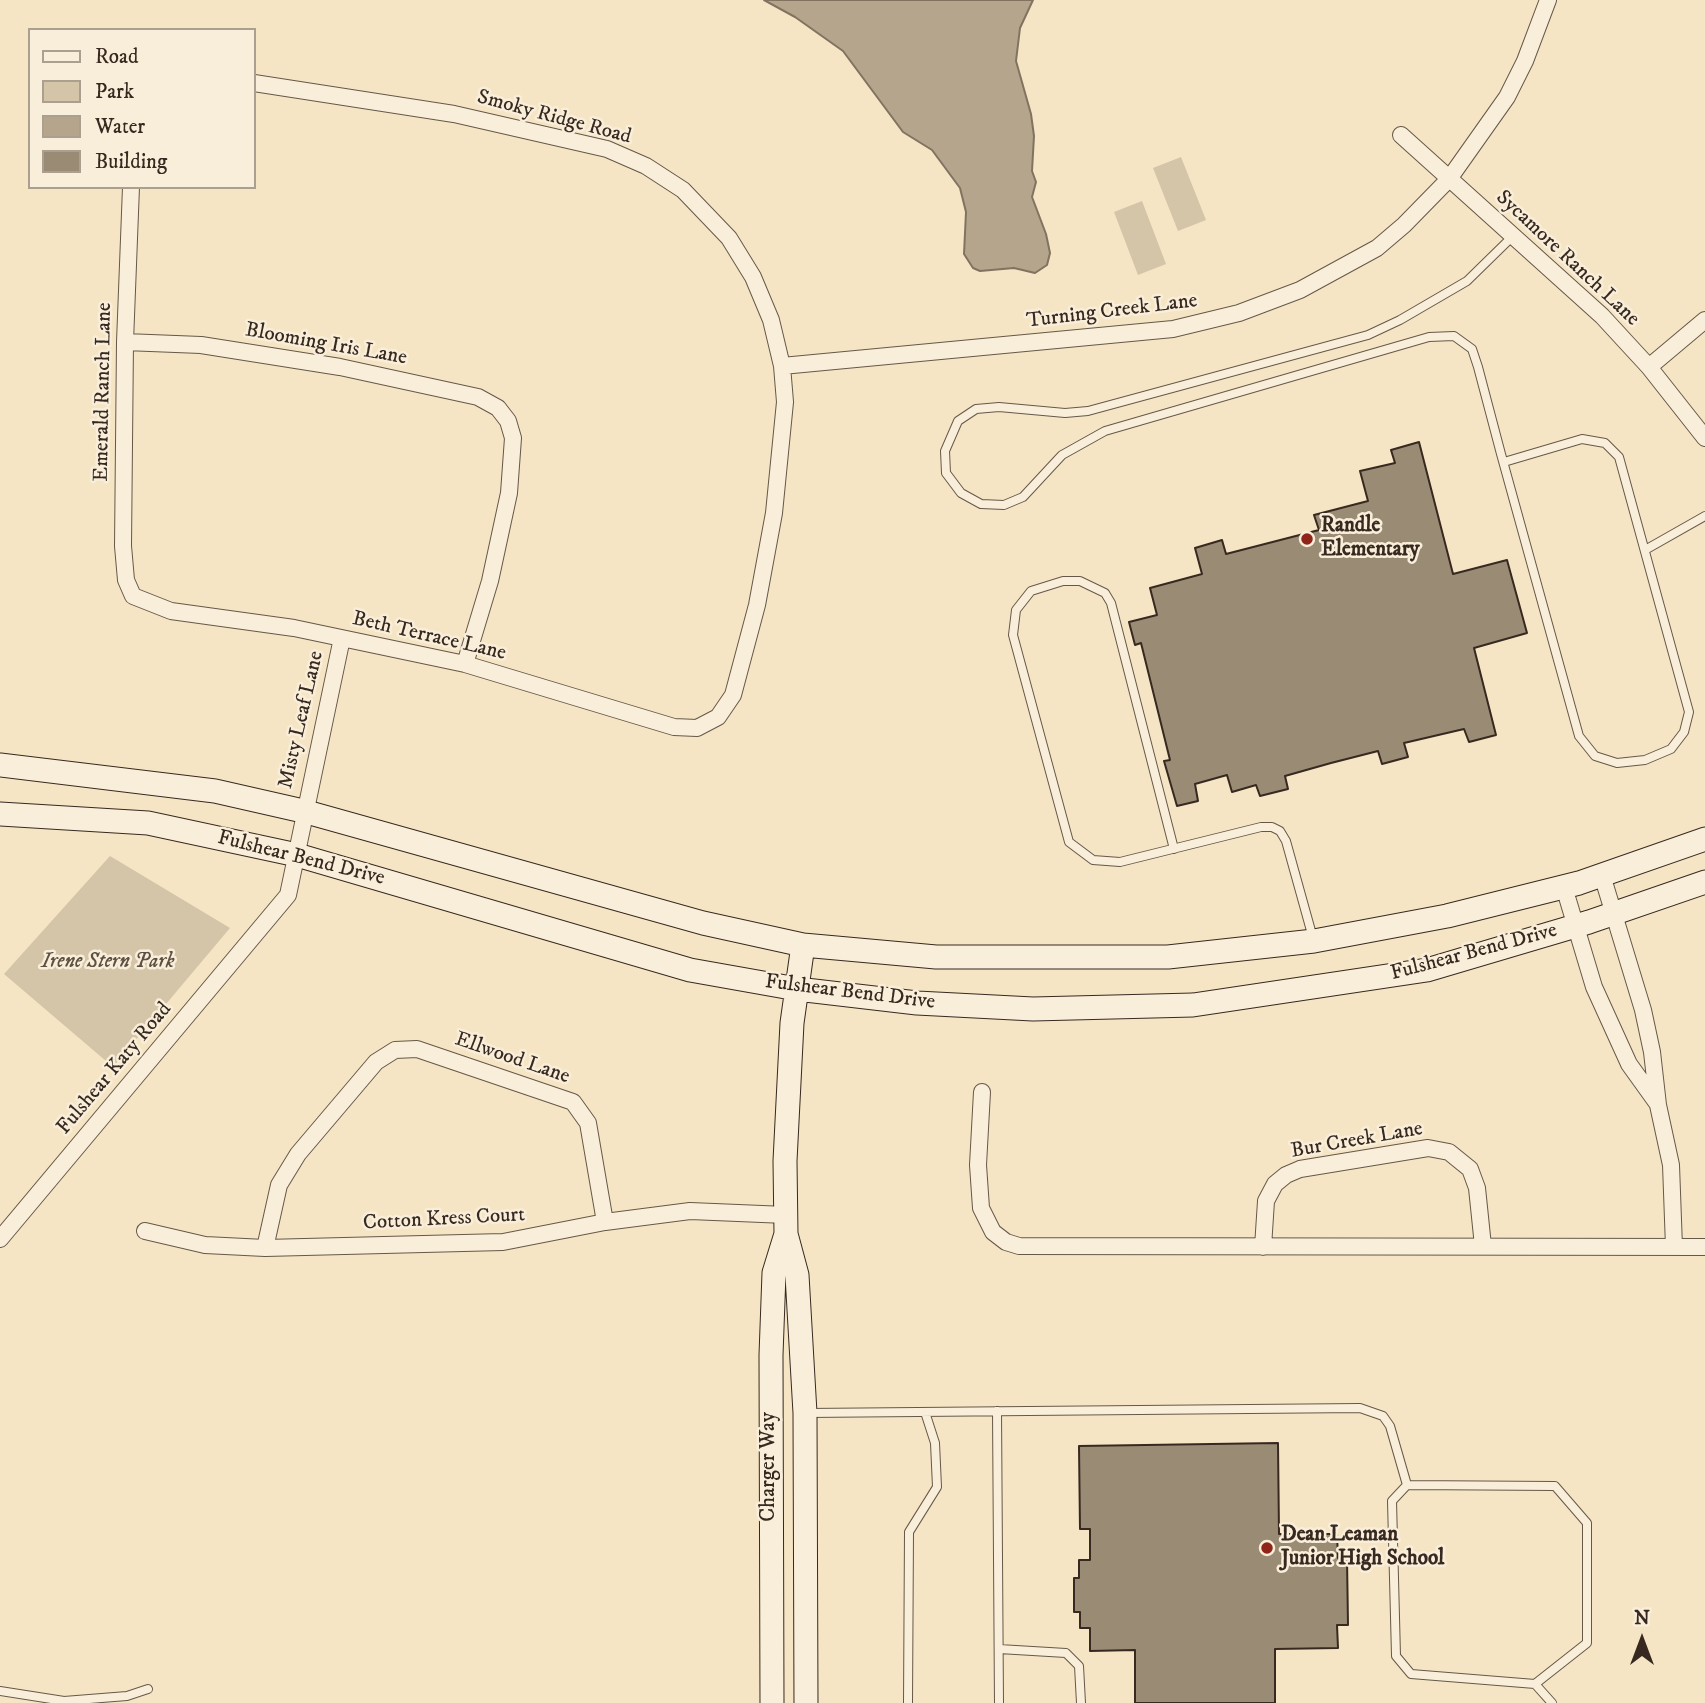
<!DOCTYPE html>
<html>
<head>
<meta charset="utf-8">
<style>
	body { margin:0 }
	#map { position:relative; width:1705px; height:1703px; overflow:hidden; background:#f5e5c4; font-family:"IM FELL DW Pica",serif }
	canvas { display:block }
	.legend { position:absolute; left:28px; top:28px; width:228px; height:161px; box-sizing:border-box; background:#f8eed9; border:2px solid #ab9f8f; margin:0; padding:9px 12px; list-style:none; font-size:21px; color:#372920 }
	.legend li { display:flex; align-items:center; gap:14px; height:35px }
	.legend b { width:35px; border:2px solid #ab9f8f }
	.north { position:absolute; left:1607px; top:1605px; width:70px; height:70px; -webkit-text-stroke:5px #f8eed9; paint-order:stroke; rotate:0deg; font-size:19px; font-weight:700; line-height:28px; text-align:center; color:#372920 }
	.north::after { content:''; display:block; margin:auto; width:24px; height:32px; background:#372920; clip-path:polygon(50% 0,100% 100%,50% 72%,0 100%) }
</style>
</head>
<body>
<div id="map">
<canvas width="1705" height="1703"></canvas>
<ul class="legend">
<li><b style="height:9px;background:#f8eed9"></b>Road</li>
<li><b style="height:19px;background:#d5c5a8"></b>Park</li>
<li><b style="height:19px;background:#b4a58c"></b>Water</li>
<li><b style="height:19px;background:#9a8b75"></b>Building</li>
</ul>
<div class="north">N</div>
</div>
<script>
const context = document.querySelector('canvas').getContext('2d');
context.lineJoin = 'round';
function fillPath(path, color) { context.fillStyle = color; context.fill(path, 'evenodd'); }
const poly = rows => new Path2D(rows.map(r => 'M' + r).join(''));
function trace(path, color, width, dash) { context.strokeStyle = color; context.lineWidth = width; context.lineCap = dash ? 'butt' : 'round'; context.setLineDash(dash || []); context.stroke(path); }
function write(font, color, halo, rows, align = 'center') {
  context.font = font + ' "IM FELL DW Pica",serif'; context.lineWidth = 5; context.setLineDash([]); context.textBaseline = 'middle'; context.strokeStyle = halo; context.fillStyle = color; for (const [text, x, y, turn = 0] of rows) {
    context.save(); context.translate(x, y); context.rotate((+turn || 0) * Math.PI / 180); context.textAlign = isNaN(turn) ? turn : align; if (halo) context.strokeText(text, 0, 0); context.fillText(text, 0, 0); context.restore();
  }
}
const green = poly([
	[1181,157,1206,220,1178,231,1153,168],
	[1142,201,1166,264,1138,275,1114,212],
	[110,856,230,928,113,1067,4,974]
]);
const water = poly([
	[764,0,1033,0,1020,28,1016,61,1031,114,1034,136,1032,171,1036,182,1032,197,1046,234,1050,253,1047,265,1035,273,1014,268,980,271,973,268,964,254,966,212,960,188,932,150,903,132,843,51,795,17,764,0]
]);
const building = poly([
	[1419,442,1453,574,1507,560,1527,633,1474,648,1496,735,1469,742,1464,729,1404,743,1408,757,1382,764,1378,751,1331,763,1285,776,1288,789,1260,796,1256,785,1232,792,1227,775,1195,784,1198,801,1177,806,1164,761,1170,760,1141,643,1135,645,1129,622,1157,615,1150,588,1202,574,1195,548,1222,540,1226,554,1319,530,1314,515,1368,501,1360,471,1395,463,1391,450,1419,442],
	[1278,1443,1279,1534,1337,1534,1338,1558,1347,1558,1348,1625,1337,1625,1338,1648,1275,1649,1275,1703,1135,1703,1135,1650,1090,1651,1090,1628,1080,1628,1080,1612,1074,1612,1074,1578,1079,1578,1079,1560,1090,1560,1090,1529,1080,1529,1079,1446,1278,1443]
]);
const lane = poly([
	[1504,462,1582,439,1605,443,1619,457,1689,712,1684,732,1671,749,1645,760,1617,763,1595,756,1579,736,1501,454,1478,367,1472,349,1454,336,1429,337,1105,431,1062,455,1023,497,1004,505,981,504,961,493,946,473,945,451,958,421,976,409,999,407,1065,413,1088,411,1368,335,1400,320,1467,281,1513,236],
	[1645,550,1705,516],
	[1174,849,1111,603,1105,593,1080,581,1063,581,1031,591,1016,610,1013,635,1069,842,1093,860,1120,862,1261,827,1272,827,1280,831,1286,841,1313,938],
	[997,1411,999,1703],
	[807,1413,1360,1408,1383,1416,1390,1426,1407,1485],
	[999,1649,1066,1653,1079,1666,1081,1703],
	[1535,1684,1587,1643,1587,1523,1555,1486,1407,1485,1392,1501,1396,1656,1411,1674,1535,1684,1552,1703],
	[0,1691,64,1701,127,1696,148,1689],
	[908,1703,909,1532,937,1487,935,1443,925,1412]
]);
const street = poly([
	[1401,135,1602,316,1649,367,1705,438],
	[131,187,125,342,123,546,126,580,133,596,171,611,294,628,465,664,674,727,697,728,718,717,733,695,757,605,774,513,785,402,782,366,771,320,753,277,729,238,683,190,646,166,607,149,454,114,254,83],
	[125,342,201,345,340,367,478,397,498,408,508,421,513,438,509,493,490,581,465,664],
	[782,366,1173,329,1239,313,1300,290,1377,248,1404,225,1449,179,1507,97,1525,61,1548,0],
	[1649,367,1705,320],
	[1602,875,1643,1010,1652,1052,1658,1105,1671,1165,1674,1247],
	[1564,887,1594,987,1629,1064,1657,1103],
	[982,1092,978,1165,981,1208,993,1232,1006,1242,1019,1246,1705,1247],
	[145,1231,205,1245,265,1248,503,1242,605,1222,690,1211,786,1215],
	[0,1239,288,895,342,638],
	[1263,1247,1266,1201,1275,1184,1286,1175,1300,1169,1428,1148,1449,1152,1470,1169,1477,1188,1483,1246],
	[265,1248,279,1185,298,1154,376,1062,395,1050,417,1049,573,1102,588,1123,605,1222]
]);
const secondary = poly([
	[0,765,215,791,303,811,703,923,803,945,936,957,1168,957,1314,941,1447,916,1579,883,1705,839],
	[0,814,148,823,297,855,690,970,797,989,917,1003,1033,1009,1193,1005,1427,970,1589,922,1705,882],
	[803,945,792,1023,785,1161,786,1234,797,1275,805,1413,806,1703],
	[772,1703,771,1355,774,1273,786,1234]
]);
const markers = [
	[1307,539,7,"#8f2418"],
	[1267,1548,7,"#8f2418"]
];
const streetNames = [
	["Smoky Ridge Road",554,118,15],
	["Sycamore Ranch Lane",1567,259,43],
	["Turning Creek Lane",1112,312,-7],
	["Blooming Iris Lane",326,345,10],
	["Emerald Ranch Lane",104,392,-89],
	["Beth Terrace Lane",429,637,13],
	["Misty Leaf Lane",302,720,-77],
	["Fulshear Bend Drive",301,859,14],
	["Fulshear Bend Drive",1474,953,-15],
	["Fulshear Bend Drive",850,993,7],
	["Ellwood Lane",512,1059,19],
	["Fulshear Katy Road",115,1069,-50],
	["Bur Creek Lane",1357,1141,-10],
	["Cotton Kress Court",444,1220,-3],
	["Charger Way",770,1467,-90]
];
const poiNames = [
	["Randle",1321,527],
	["Elementary",1321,551],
	["Dean Leaman",1281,1536],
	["Junior High School",1281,1560]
];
const parkNames = [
	["Irene Stern Park",108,963]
];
fillPath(green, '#d5c5a8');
fillPath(water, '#b4a58c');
trace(water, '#827361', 2);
fillPath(building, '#9a8b75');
trace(building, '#372920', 2);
trace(lane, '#665849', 10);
trace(street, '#665849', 18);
trace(secondary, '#372920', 25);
trace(lane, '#f8eed9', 8);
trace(street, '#f8eed9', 16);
trace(secondary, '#f8eed9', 23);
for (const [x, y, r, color] of markers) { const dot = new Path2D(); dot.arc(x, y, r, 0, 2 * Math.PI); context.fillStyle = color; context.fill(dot); trace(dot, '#f8eed9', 2.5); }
write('21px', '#372920', '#f8eed9', streetNames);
write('bold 21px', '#372920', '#f8eed9', poiNames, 'left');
write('italic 21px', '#5e5042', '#f8eed9', parkNames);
</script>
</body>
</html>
